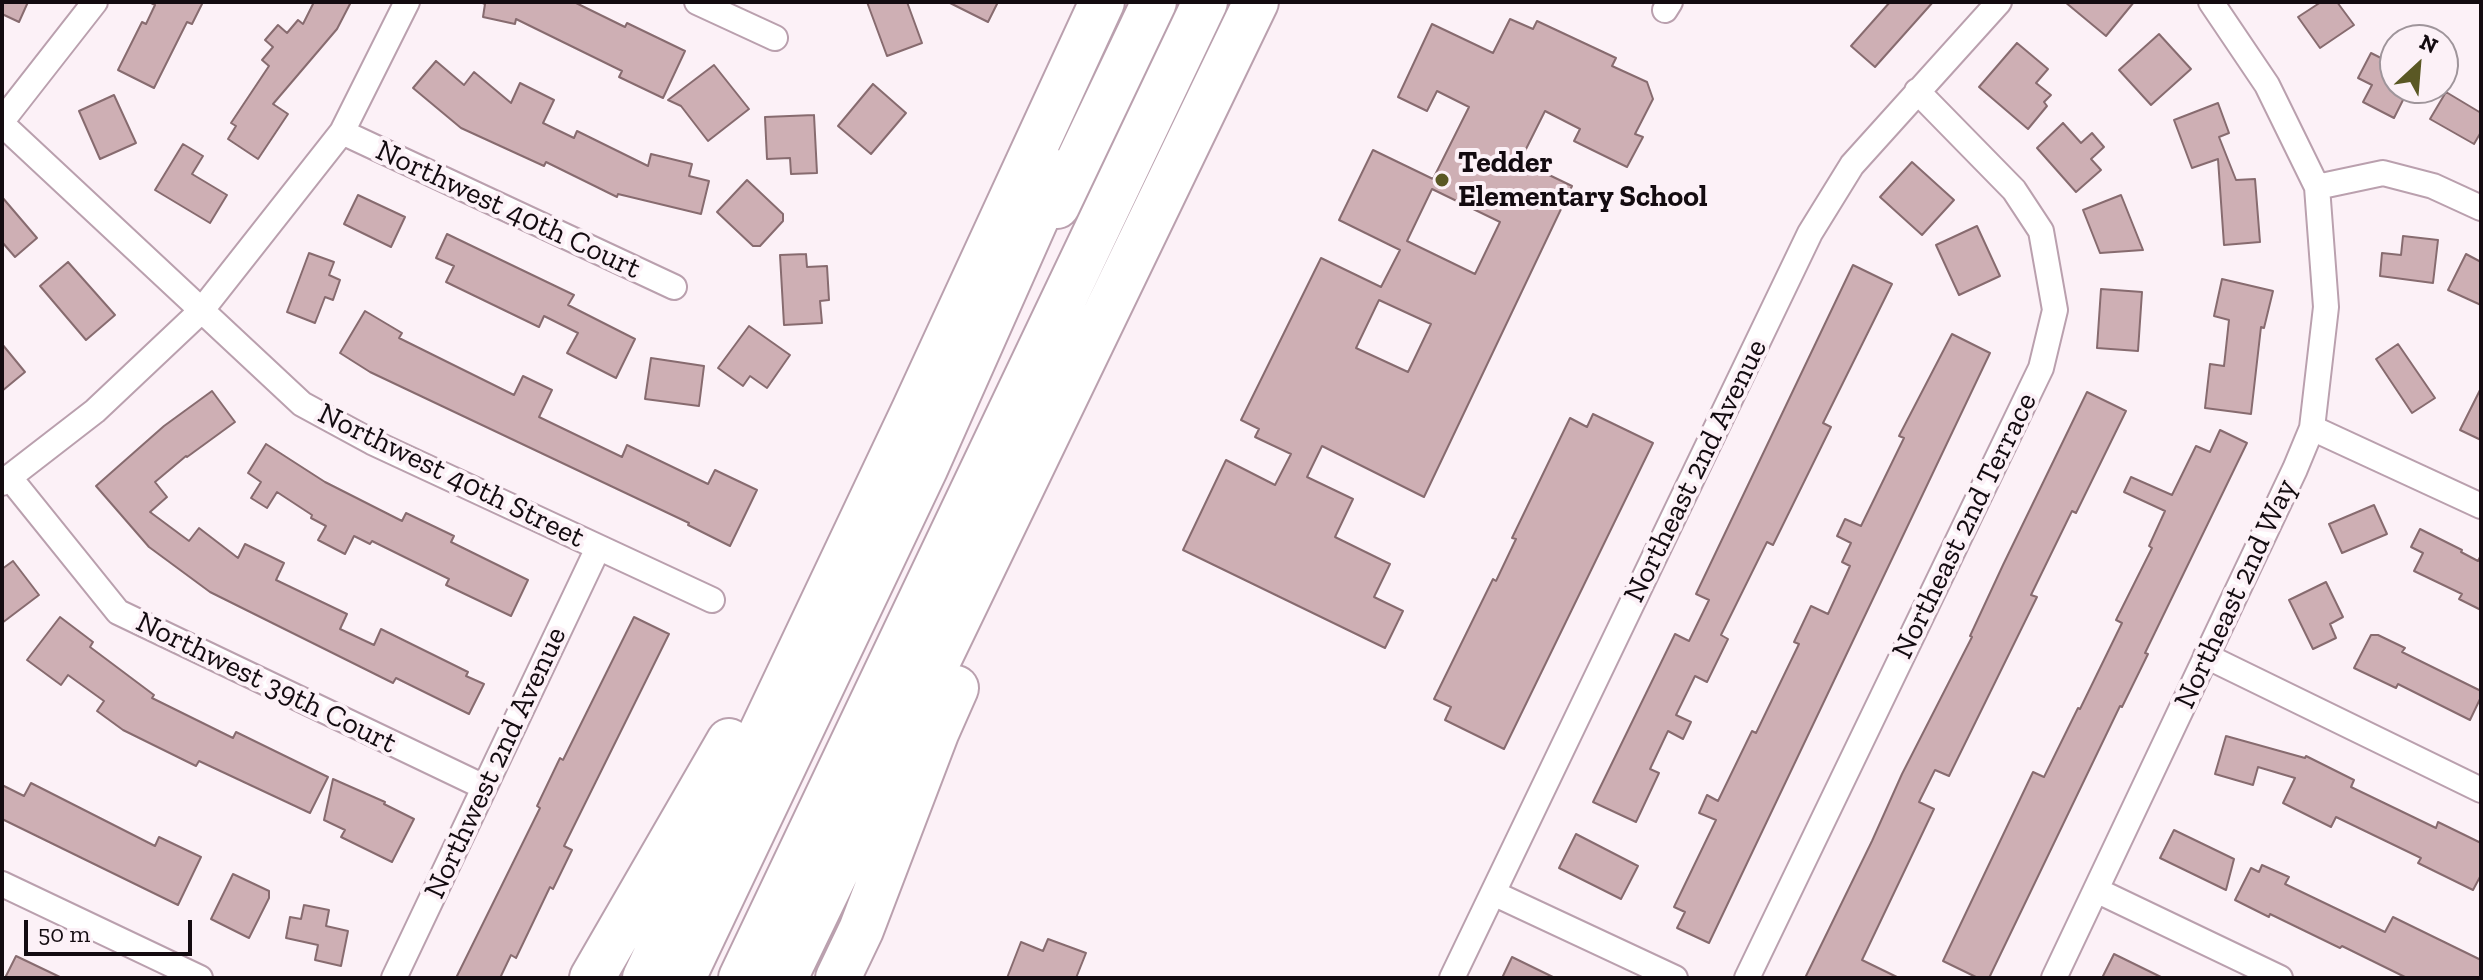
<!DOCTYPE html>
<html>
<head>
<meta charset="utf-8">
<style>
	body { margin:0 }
	#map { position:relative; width:2483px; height:980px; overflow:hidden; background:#fcf1f7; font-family:"Zilla Slab",serif }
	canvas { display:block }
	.frame { position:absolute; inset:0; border:4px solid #130b10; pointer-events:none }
	.north { position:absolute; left:2379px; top:24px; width:80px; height:80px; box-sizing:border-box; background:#fcf1f7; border:2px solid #9f959b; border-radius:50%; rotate:26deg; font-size:22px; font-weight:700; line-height:32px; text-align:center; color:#130b10 }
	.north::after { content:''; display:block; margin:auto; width:28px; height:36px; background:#5a5824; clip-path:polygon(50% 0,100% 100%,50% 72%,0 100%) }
	.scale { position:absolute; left:24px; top:920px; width:168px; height:36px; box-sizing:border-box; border:4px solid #130b10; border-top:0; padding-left:10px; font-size:24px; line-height:28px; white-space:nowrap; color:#130b10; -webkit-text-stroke:6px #fcf1f7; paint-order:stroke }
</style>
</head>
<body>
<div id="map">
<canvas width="2483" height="980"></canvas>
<div class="frame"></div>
<div class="north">N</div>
<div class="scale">50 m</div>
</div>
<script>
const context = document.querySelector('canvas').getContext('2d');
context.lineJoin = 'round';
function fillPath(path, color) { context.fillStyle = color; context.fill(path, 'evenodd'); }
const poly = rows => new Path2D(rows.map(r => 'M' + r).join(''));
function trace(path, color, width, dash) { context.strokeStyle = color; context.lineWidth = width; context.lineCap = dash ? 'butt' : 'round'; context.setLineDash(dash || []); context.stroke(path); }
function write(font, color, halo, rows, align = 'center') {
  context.font = font + ' "Zilla Slab",serif'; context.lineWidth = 8; context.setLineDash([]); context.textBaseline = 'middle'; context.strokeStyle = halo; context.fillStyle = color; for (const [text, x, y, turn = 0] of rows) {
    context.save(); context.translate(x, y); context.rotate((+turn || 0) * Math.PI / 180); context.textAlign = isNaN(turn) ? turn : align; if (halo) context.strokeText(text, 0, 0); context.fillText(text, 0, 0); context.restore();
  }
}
const building = poly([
	[2,2,28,2,19,22,2,14,2,2],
	[149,2,203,2,192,24,187,22,154,88,118,70,142,22,146,24,155,5,149,2],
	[314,2,351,2,337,29,273,104,288,114,258,159,228,139,236,126,231,123,269,66,262,60,273,47,265,40,278,25,287,33,298,20,303,24,314,2],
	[480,2,574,2,625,27,627,23,685,51,663,98,619,77,622,71,516,19,515,24,483,17,485,4,480,2],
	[867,2,907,2,922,43,887,56,867,2],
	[948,2,998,2,988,22,948,2],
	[1890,2,1933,2,1875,67,1851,46,1890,2],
	[2065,2,2134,2,2106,36,2065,2],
	[2321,2,2337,2,2354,25,2320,48,2298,17,2321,2],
	[1510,19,1533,29,1537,21,1616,58,1612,66,1647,82,1653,99,1635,134,1643,137,1627,167,1574,141,1580,129,1545,111,1520,161,1572,186,1424,497,1322,446,1307,477,1353,499,1335,537,1390,564,1374,597,1403,611,1385,648,1183,550,1226,460,1275,485,1291,454,1255,437,1259,429,1241,420,1321,258,1381,287,1400,250,1339,220,1373,150,1433,179,1469,107,1437,91,1427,111,1398,97,1432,24,1493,53,1510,19],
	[1432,189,1500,222,1475,274,1407,241,1432,189],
	[1379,300,1431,324,1408,372,1356,348,1379,300],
	[2159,34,2191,69,2151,105,2119,70,2159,34],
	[2017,43,2048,69,2036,83,2051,95,2044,102,2047,106,2028,129,1979,87,2017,43],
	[2371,53,2395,65,2395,88,2409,88,2394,118,2363,102,2372,85,2358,78,2371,53],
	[436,61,464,85,474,72,511,103,520,83,554,100,543,123,574,138,577,131,648,166,651,154,692,164,689,176,709,181,701,214,618,194,617,197,546,162,544,166,461,128,413,88,436,61],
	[714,65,749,109,708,141,681,106,668,100,714,65],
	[873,84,906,113,871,154,838,126,873,84],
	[2446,92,2481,113,2481,132,2474,144,2430,119,2446,92],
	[114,95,136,143,100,159,79,111,114,95],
	[2218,103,2229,133,2219,137,2236,180,2255,179,2260,242,2224,245,2218,159,2192,168,2174,120,2218,103],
	[814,115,817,173,791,174,790,158,767,159,765,117,814,115],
	[2063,123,2081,143,2092,133,2104,147,2091,159,2101,170,2076,192,2037,148,2063,123],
	[183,144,203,156,192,174,227,195,210,223,155,190,183,144],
	[1912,162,1954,200,1922,235,1880,197,1912,162],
	[747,180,783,214,783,221,760,246,753,246,717,212,747,180],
	[358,195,405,217,391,247,344,224,358,195],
	[2121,195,2143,250,2100,253,2083,210,2121,195],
	[2,197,37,238,15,257,2,242,2,197],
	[1977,226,2000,276,1959,295,1936,245,1977,226],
	[447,234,574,295,568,305,635,339,616,378,567,353,578,333,544,316,539,327,446,282,454,266,436,258,447,234],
	[2403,236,2438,240,2433,283,2380,276,2382,253,2401,255,2403,236],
	[309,253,334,262,329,275,340,280,333,300,325,297,315,323,287,312,309,253],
	[806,254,807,267,827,266,829,300,820,301,822,323,784,325,780,255,806,254],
	[2466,254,2481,262,2481,305,2448,290,2466,254],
	[68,262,115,315,86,340,40,286,68,262],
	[1853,265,1892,284,1823,423,1831,427,1773,545,1767,542,1721,635,1728,639,1707,682,1695,676,1676,715,1691,722,1683,739,1668,731,1650,769,1659,773,1636,822,1593,802,1675,634,1689,641,1709,600,1696,594,1853,265],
	[2222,279,2273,291,2264,328,2261,327,2251,414,2205,408,2210,364,2224,366,2229,320,2214,316,2222,279],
	[2101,289,2142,292,2138,351,2097,348,2101,289],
	[365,311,402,333,399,338,514,395,523,376,552,390,539,417,622,457,627,445,708,484,715,470,757,490,730,546,688,525,689,523,370,372,340,353,365,311],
	[749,326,790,355,767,388,750,376,743,386,718,368,749,326],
	[1952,334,1990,353,1709,943,1677,928,1685,912,1674,907,1716,820,1699,813,1707,795,1718,801,1752,731,1756,733,1799,644,1794,642,1811,606,1828,614,1850,566,1842,562,1851,543,1837,536,1845,519,1861,526,1904,438,1899,436,1952,334],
	[2,344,25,372,2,391,2,344],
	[2398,344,2435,398,2412,413,2376,359,2398,344],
	[651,358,704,366,699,406,645,399,651,358],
	[2481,388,2481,440,2460,430,2481,388],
	[212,391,235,422,187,457,186,456,155,482,167,497,150,512,189,541,199,528,238,558,245,544,284,563,276,580,347,614,340,629,374,645,381,629,468,672,466,676,484,684,469,714,396,678,393,683,210,592,149,547,96,486,164,426,212,391],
	[2087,392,2126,411,2076,513,2072,511,2031,595,2037,597,1949,776,1935,770,1919,802,1934,809,1862,960,1899,978,1805,978,1872,841,1902,774,1972,637,1970,636,2003,565,2087,392],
	[1593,414,1653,443,1504,749,1445,720,1451,707,1434,699,1493,579,1496,581,1516,539,1512,538,1570,418,1587,427,1593,414],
	[2220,430,2247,443,2145,653,2148,654,2122,707,2120,706,1989,978,1978,978,1943,961,2033,772,2044,777,2078,708,2080,709,2122,623,2116,620,2152,548,2149,546,2165,511,2124,492,2131,477,2172,495,2196,446,2210,452,2220,430],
	[266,444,325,482,402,521,406,513,454,536,451,542,528,580,511,616,446,585,449,579,372,541,370,544,354,536,345,554,318,540,326,526,311,518,312,515,277,492,267,508,251,498,261,482,248,473,266,444],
	[2374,505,2387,534,2342,553,2329,524,2374,505],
	[2420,529,2462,550,2461,552,2478,561,2481,555,2481,610,2459,599,2462,594,2414,571,2423,553,2411,547,2420,529],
	[13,561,39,595,2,623,2,569,13,561],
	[2326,582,2343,617,2330,624,2336,638,2313,649,2289,600,2326,582],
	[60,617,93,642,90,647,154,695,152,698,233,738,236,732,328,777,310,813,199,761,196,766,123,730,97,711,104,701,68,675,61,685,27,660,60,617],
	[634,617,669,634,564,846,572,850,553,889,550,887,516,958,511,955,500,978,456,978,540,808,537,806,560,758,563,760,634,617],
	[2371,635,2378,635,2405,648,2402,652,2481,691,2481,697,2470,720,2398,684,2396,688,2354,668,2371,635],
	[2226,736,2305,758,2306,756,2354,780,2351,787,2436,828,2438,822,2481,843,2481,875,2473,890,2418,863,2421,858,2336,817,2331,827,2283,803,2295,778,2258,767,2253,785,2215,774,2226,736],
	[333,779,385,802,384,804,414,819,392,862,341,837,345,830,324,820,333,779],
	[31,783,155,846,159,837,201,857,178,905,2,819,2,785,24,796,31,783],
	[2174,830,2234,859,2226,890,2160,858,2174,830],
	[1576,834,1638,866,1621,899,1559,868,1576,834],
	[2262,865,2289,877,2285,884,2385,932,2393,917,2481,960,2481,978,2407,978,2342,946,2340,948,2270,914,2269,917,2235,900,2251,868,2259,872,2262,865],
	[233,874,269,891,269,898,249,938,211,919,233,874],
	[304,905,329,910,326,926,348,931,341,966,315,960,318,945,286,938,290,917,301,919,304,905],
	[1048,939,1086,953,1076,978,1007,978,1021,942,1043,951,1048,939],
	[2114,954,2163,978,2102,978,2114,954],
	[16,956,62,978,5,978,16,956],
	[1512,957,1555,978,1502,978,1512,957]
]);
const street = poly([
	[697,2,775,38],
	[2211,2,2267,85,2317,187,2383,173,2433,186,2481,208],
	[1665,10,1670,2],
	[2,121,95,2],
	[2,124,302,404,372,442,712,600],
	[342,132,674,287],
	[2312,428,2481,506],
	[10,478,118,612,484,787],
	[2,483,95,411,201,311,342,132,407,2],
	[2206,656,2481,790],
	[2,884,200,978],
	[2096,890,2280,978],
	[1493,893,1675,978],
	[394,978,598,548],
	[1452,978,1810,233,1852,165,1999,2],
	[1747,978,2041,368,2055,310,2041,231,2014,190,1917,91],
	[2054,978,2295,469,2312,428,2326,307,2317,187]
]);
const highway = poly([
	[1057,206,1154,2],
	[592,978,729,741],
	[645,978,914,410,1102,2],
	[683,978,925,469,1057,172],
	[741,978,1205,2],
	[785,978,1256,2],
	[838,978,861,930,937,731,956,688]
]);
const markers = [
	[1442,180,8,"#5a5824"]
];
const poiNames = [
	["Tedder",1458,163],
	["Elementary School",1458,197]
];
const streetNames = [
	["Northwest 40th Court",508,210,25],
	["Northeast 2nd Avenue",1696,471,-64],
	["Northwest 40th Street",451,476,26],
	["Northeast 2nd Terrace",1965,526,-64],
	["Northeast 2nd Way",2236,594,-65],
	["Northwest 39th Court",266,683,26],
	["Northwest 2nd Avenue",496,763,-65]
];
fillPath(building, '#ceafb4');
trace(building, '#876b6f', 2);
trace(street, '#baa0ae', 28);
trace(highway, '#baa0ae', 48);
trace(street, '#fff', 24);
trace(highway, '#fff', 44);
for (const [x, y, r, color] of markers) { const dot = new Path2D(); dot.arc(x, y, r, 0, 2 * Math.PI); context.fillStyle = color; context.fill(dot); trace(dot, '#fcf1f7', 3); }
write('bold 30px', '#130b10', '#fcf1f7', poiNames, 'left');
write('30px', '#130b10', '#fcf1f7', streetNames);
</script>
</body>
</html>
